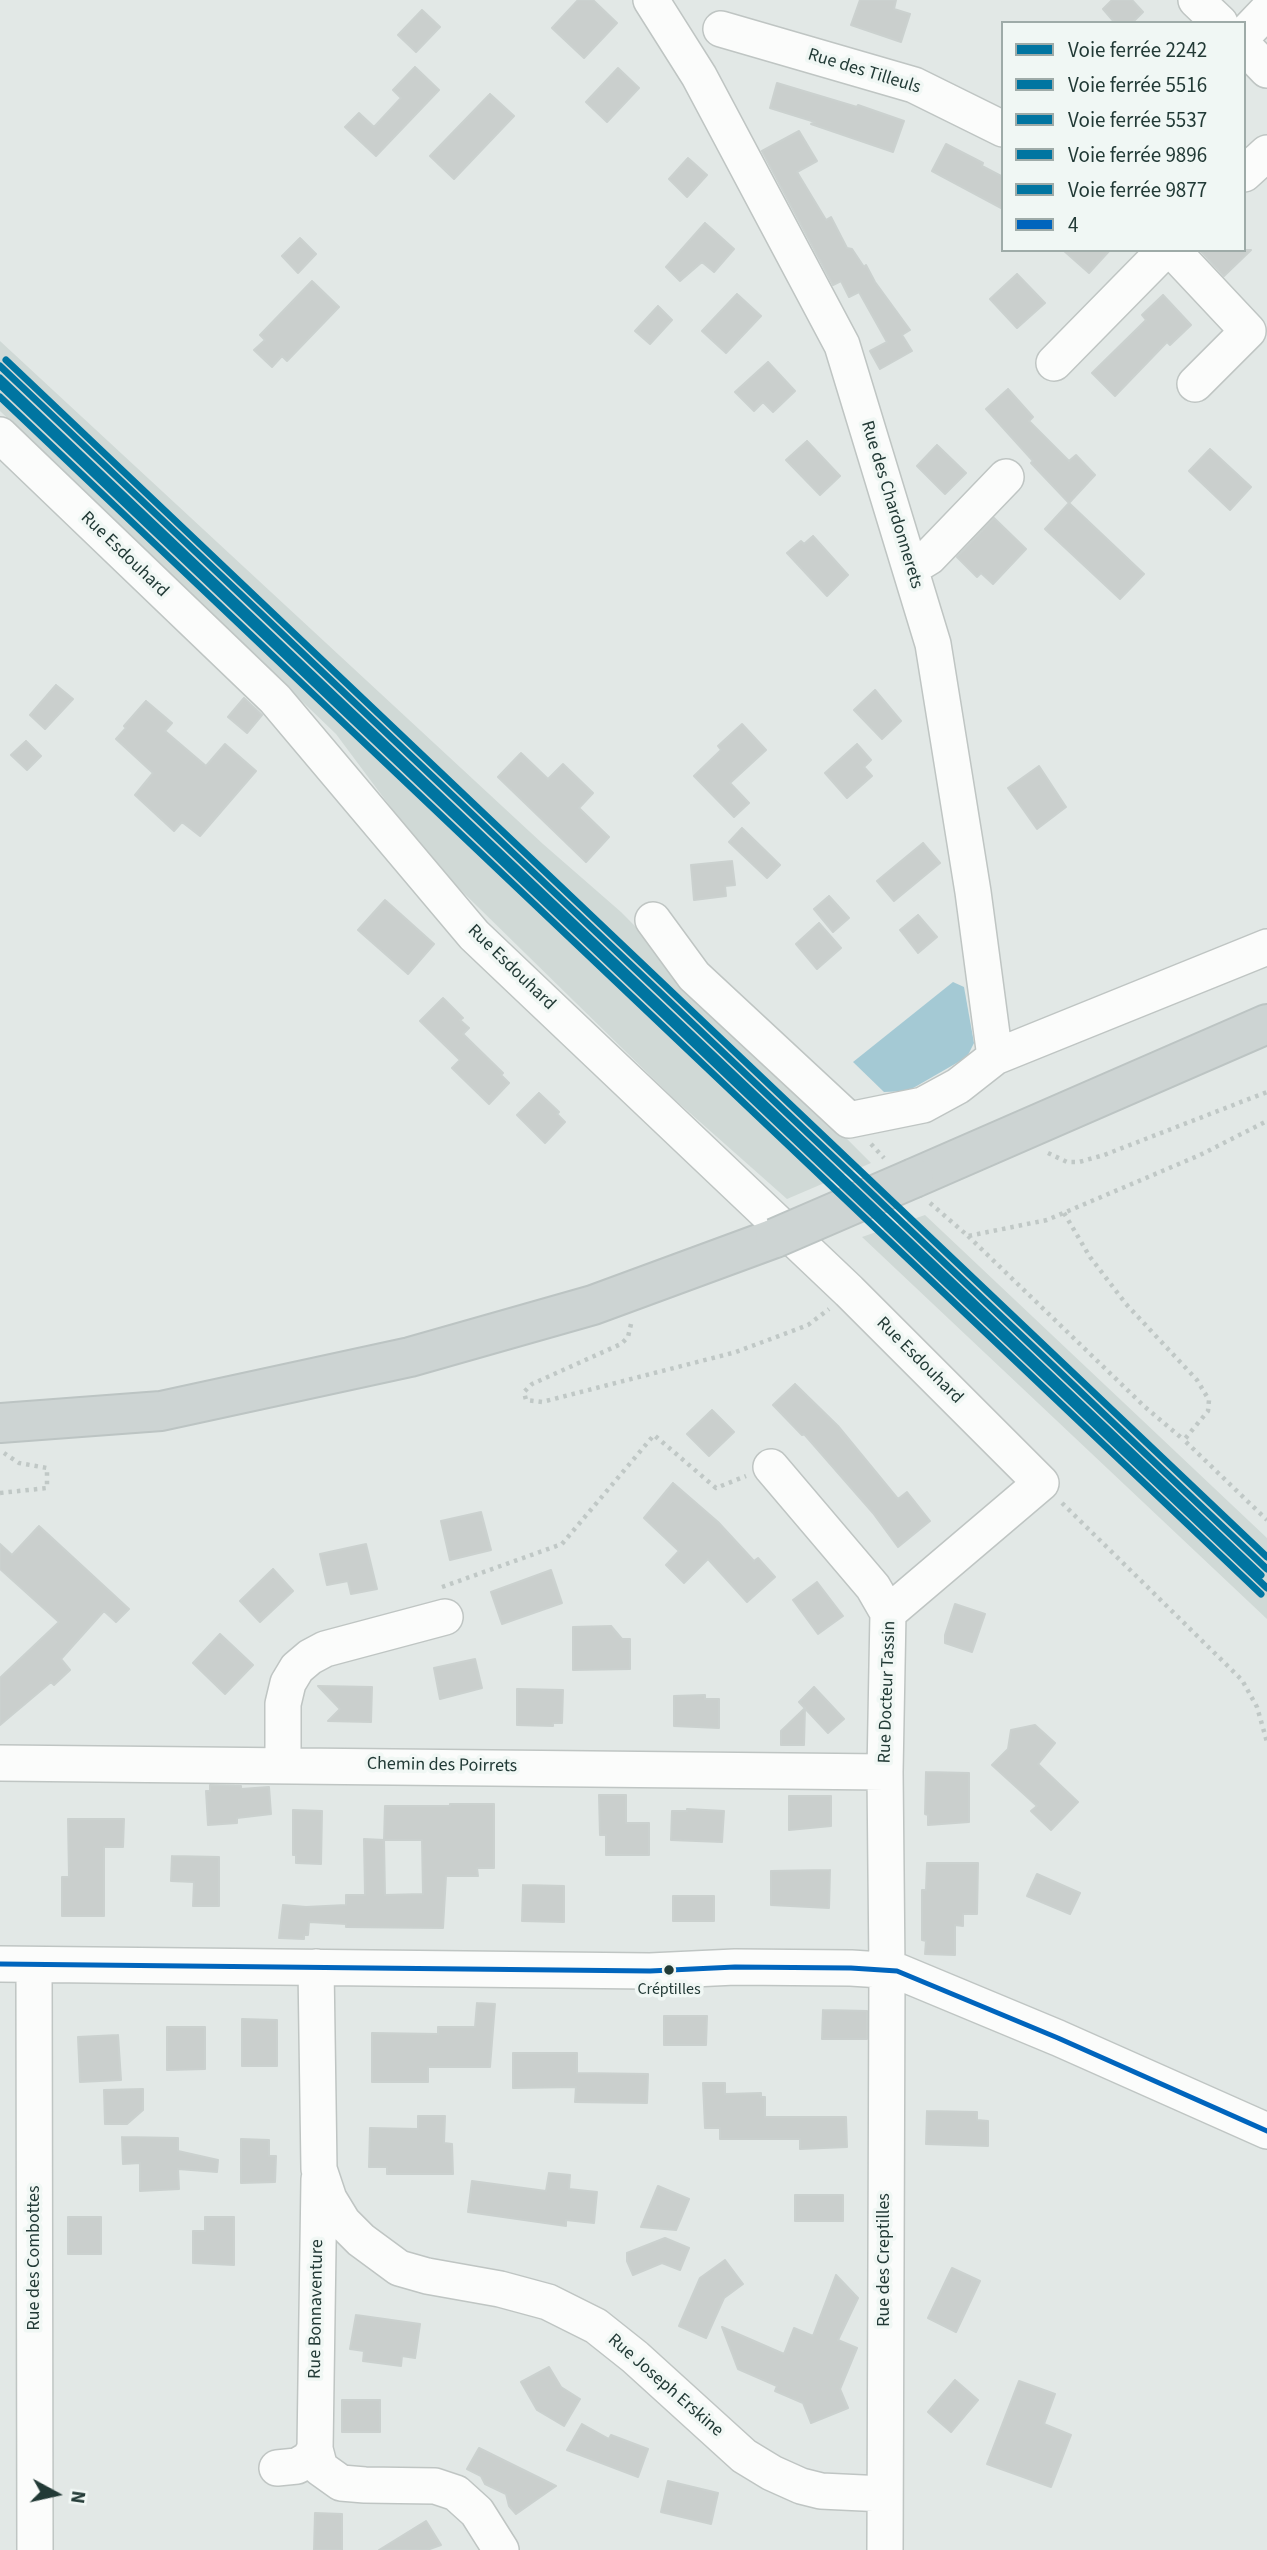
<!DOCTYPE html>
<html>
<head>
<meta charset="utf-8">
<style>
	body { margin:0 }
	#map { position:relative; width:1267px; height:2550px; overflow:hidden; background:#e2e8e6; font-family:"Source Sans 3",sans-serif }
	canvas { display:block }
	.legend { position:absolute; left:1001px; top:21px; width:245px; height:231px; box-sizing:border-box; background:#f0f7f4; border:2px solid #9eaba8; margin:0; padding:9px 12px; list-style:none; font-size:21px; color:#223a36 }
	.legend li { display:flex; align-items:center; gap:14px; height:35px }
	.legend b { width:35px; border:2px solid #9eaba8 }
	.north { position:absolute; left:21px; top:2459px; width:70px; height:70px; -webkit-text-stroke:5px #f0f7f4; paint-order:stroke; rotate:98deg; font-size:19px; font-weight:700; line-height:28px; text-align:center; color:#223a36 }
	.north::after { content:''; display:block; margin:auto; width:24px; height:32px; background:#223a36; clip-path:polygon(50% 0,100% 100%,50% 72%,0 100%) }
</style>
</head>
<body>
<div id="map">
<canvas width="1267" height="2550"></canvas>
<ul class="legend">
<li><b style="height:9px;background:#0075a1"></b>Voie ferrée 2242</li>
<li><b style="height:9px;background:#0075a1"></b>Voie ferrée 5516</li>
<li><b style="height:9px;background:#0075a1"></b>Voie ferrée 5537</li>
<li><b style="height:9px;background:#0075a1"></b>Voie ferrée 9896</li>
<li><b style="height:9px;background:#0075a1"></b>Voie ferrée 9877</li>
<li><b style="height:9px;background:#0065bd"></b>4</li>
</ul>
<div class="north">N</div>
</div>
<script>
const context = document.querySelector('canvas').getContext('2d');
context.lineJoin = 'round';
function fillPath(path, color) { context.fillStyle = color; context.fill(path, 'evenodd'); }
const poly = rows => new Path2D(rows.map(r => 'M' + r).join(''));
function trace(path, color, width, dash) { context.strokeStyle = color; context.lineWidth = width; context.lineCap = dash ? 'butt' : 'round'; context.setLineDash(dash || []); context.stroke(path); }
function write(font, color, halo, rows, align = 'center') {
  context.font = font + ' "Source Sans 3",sans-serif'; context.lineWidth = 7; context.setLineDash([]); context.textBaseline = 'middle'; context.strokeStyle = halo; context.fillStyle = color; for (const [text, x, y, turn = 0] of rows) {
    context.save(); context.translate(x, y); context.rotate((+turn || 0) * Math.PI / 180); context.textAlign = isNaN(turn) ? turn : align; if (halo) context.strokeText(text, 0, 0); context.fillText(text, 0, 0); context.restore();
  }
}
const built = poly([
	[0,341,543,844,621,912,871,1163,787,1199,673,1098,430,860,336,734,0,411],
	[925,1215,1267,1538,1267,1619,862,1237]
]);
const water = poly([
	[953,982,964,987,974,1043,967,1057,908,1091,884,1092,853,1062]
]);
const building = poly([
	[578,0,593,0,617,23,584,58,552,28,578,0],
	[860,0,896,0,894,9,910,14,901,42,851,25,860,0],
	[1112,0,1132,0,1143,12,1132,23,1115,23,1103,9,1112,0],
	[422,10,440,27,416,52,398,35,422,10],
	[415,67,439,90,376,156,345,127,359,113,374,127,401,98,393,90,415,67],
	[618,68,639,88,607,122,586,102,618,68],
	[777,83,857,107,858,105,904,121,893,152,811,124,815,122,770,108,777,83],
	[490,94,514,116,454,179,430,156,490,94],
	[799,131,817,161,797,172,826,220,831,217,847,248,852,249,864,267,866,265,875,282,910,330,902,335,912,351,880,369,870,351,887,342,859,292,849,297,841,281,833,285,762,151,799,131],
	[946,144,983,163,982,166,1003,177,1003,209,932,171,946,144],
	[688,158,707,175,687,197,669,179,688,158],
	[705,223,734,249,714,272,702,262,680,281,666,267,705,223],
	[300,238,316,254,298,273,282,256,300,238],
	[1063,250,1110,250,1089,273,1063,250],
	[1200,250,1251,250,1224,276,1200,250],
	[1017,274,1045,303,1017,328,990,299,1017,274],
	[312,281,339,307,287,361,282,356,272,367,254,350,265,340,260,335,312,281],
	[737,294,761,316,726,353,702,331,737,294],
	[1163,295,1191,325,1170,345,1167,342,1115,396,1092,373,1146,320,1142,315,1163,295],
	[658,306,672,320,650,344,635,331,658,306],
	[768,362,795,391,773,412,763,402,754,411,735,392,768,362],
	[1008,389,1033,417,1029,421,1069,461,1076,455,1095,475,1069,503,1031,463,1033,461,986,409,1008,389],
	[807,441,840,476,820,495,786,460,807,441],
	[937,445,966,473,945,494,917,466,937,445],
	[1210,449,1251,487,1230,510,1189,471,1210,449],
	[1069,503,1144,574,1120,599,1045,529,1069,503],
	[994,518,1026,549,993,584,981,573,977,577,957,557,994,518],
	[813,536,848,575,827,596,787,553,801,541,804,544,813,536],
	[56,685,73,699,45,729,30,715,56,685],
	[875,690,901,721,882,739,854,710,875,690],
	[244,698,262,715,247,733,228,717,244,698],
	[146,701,172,723,165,731,206,766,225,744,256,771,200,836,182,822,174,831,135,795,153,773,116,739,126,728,124,726,146,701],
	[742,724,766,750,730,783,749,803,734,817,694,776,721,750,718,746,742,724],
	[26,741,41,756,27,770,11,755,26,741],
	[857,744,871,760,864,767,872,776,847,798,825,773,857,744],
	[521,753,548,779,563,764,593,793,579,808,609,837,586,862,498,777,521,753],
	[1039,766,1066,807,1037,829,1008,788,1039,766],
	[742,828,780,865,767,878,729,842,742,828],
	[923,843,940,863,894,901,877,881,923,843],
	[732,861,735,885,725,886,726,896,694,900,691,865,732,861],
	[829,896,849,918,833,932,814,909,829,896],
	[385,900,434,944,408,974,358,930,385,900],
	[918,915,937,937,918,953,900,930,918,915],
	[819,923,841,948,817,969,796,944,819,923],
	[443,998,463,1018,460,1020,469,1028,463,1034,503,1073,501,1075,509,1083,489,1104,452,1068,460,1060,420,1021,443,998],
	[539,1093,559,1112,557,1114,565,1122,545,1143,517,1115,539,1093],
	[795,1384,838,1426,898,1499,907,1492,930,1521,898,1547,873,1513,804,1434,802,1435,773,1405,795,1384],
	[712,1410,734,1432,709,1456,687,1434,712,1410],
	[673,1483,718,1522,754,1561,758,1558,775,1577,747,1602,708,1559,684,1583,666,1565,679,1551,644,1518,673,1483],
	[481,1512,491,1550,450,1560,441,1521,481,1512],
	[39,1526,129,1609,116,1622,104,1611,61,1659,70,1670,54,1685,51,1682,0,1725,0,1678,59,1622,0,1569,0,1544,12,1555,39,1526],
	[366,1544,377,1589,351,1594,348,1581,327,1585,320,1554,366,1544],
	[273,1569,293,1591,260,1622,240,1601,273,1569],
	[551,1570,562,1603,502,1624,491,1592,551,1570],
	[817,1582,843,1616,818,1634,793,1600,817,1582],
	[955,1604,985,1614,972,1652,945,1643,945,1635,955,1604],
	[611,1626,622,1639,630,1639,630,1669,573,1670,573,1627,611,1626],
	[220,1634,253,1665,225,1694,193,1663,220,1634],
	[475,1659,482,1688,440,1699,434,1668,475,1659],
	[318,1686,372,1687,371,1722,328,1721,340,1709,318,1686],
	[814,1687,844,1719,828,1733,799,1702,814,1687],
	[517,1689,563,1690,562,1723,553,1723,553,1726,517,1725,517,1689],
	[705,1695,705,1699,719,1699,719,1728,674,1726,674,1696,705,1695],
	[805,1708,804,1745,781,1745,781,1731,805,1708],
	[1035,1725,1055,1743,1038,1764,1078,1802,1051,1830,1031,1811,1037,1806,992,1765,1008,1749,1011,1730,1035,1725],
	[926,1772,969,1773,969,1822,928,1825,928,1815,925,1814,926,1772],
	[210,1785,241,1786,241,1789,269,1787,271,1814,237,1818,237,1823,208,1825,206,1791,210,1791,210,1785],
	[599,1795,626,1795,626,1823,649,1823,649,1855,606,1855,606,1835,600,1835,599,1795],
	[789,1796,831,1796,831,1826,789,1830,789,1796],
	[450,1804,494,1804,494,1868,477,1868,478,1876,446,1876,443,1928,346,1927,346,1924,309,1922,308,1935,304,1935,304,1939,279,1938,283,1905,306,1907,346,1905,346,1895,365,1895,364,1839,384,1840,385,1895,423,1894,422,1840,384,1840,385,1806,450,1806,450,1804],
	[687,1809,724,1811,722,1842,671,1840,672,1811,687,1811,687,1809],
	[293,1810,322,1811,321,1864,296,1863,296,1855,293,1855,293,1810],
	[68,1819,124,1819,123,1847,104,1847,104,1916,62,1916,62,1877,69,1877,68,1819],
	[172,1856,219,1857,219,1906,193,1906,194,1882,171,1881,172,1856],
	[927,1863,978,1863,977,1914,963,1914,963,1926,955,1925,955,1955,925,1954,926,1941,922,1940,922,1890,926,1890,927,1863],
	[830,1870,829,1908,771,1905,771,1871,830,1870],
	[1037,1874,1080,1893,1070,1914,1027,1896,1037,1874],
	[523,1885,564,1886,564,1922,522,1921,523,1885],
	[673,1896,714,1896,714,1921,673,1921,673,1896],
	[477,2003,495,2004,490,2067,428,2067,428,2082,372,2082,372,2033,438,2034,438,2027,475,2027,477,2003],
	[823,2010,867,2011,867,2039,822,2039,823,2010],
	[664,2016,707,2016,706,2045,664,2045,664,2016],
	[242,2019,277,2020,277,2066,242,2066,242,2019],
	[167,2027,205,2027,205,2069,167,2070,167,2027],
	[118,2035,121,2080,80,2082,78,2037,118,2035],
	[513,2053,577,2053,577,2073,648,2074,647,2103,575,2102,576,2087,513,2088,513,2053],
	[703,2083,725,2083,725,2094,761,2093,761,2097,765,2097,765,2117,846,2117,847,2147,800,2149,800,2139,720,2139,720,2128,705,2128,703,2083],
	[143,2089,143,2110,127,2124,105,2124,104,2090,143,2089],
	[927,2111,977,2112,977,2120,988,2121,988,2146,926,2144,927,2111],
	[418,2116,445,2116,444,2143,452,2144,453,2174,387,2174,387,2167,369,2167,370,2128,418,2129,418,2116],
	[122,2137,178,2138,178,2151,218,2160,217,2172,178,2169,179,2189,140,2191,140,2163,123,2164,122,2137],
	[241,2139,269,2140,269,2156,276,2156,275,2182,241,2183,241,2139],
	[549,2173,570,2175,569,2189,597,2192,594,2223,566,2220,566,2226,468,2212,472,2181,546,2191,549,2173],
	[658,2186,689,2199,676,2230,641,2227,658,2186],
	[795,2195,843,2195,843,2221,795,2221,795,2195],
	[68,2217,101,2217,101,2254,68,2254,68,2217],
	[205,2217,234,2217,234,2265,193,2263,193,2231,205,2231,205,2217],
	[665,2238,689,2248,680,2270,662,2263,633,2275,627,2261,627,2253,665,2238],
	[725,2260,743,2284,724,2298,706,2338,679,2326,700,2278,725,2260],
	[952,2268,980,2281,956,2332,928,2318,952,2268],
	[836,2275,858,2298,838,2340,857,2348,840,2389,848,2408,811,2423,803,2403,775,2391,777,2386,738,2369,722,2327,784,2354,794,2328,813,2336,836,2275],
	[356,2315,420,2324,415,2358,402,2356,401,2366,363,2361,364,2351,350,2349,356,2315],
	[549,2367,561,2387,580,2399,564,2426,537,2410,521,2382,549,2367],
	[955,2380,978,2400,951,2432,928,2412,955,2380],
	[1019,2381,1055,2394,1044,2424,1071,2435,1051,2487,987,2464,1019,2381],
	[342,2400,380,2400,380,2432,342,2432,342,2400],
	[582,2424,609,2439,611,2435,648,2449,638,2477,567,2450,582,2424],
	[479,2448,556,2486,516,2514,509,2506,506,2494,485,2484,481,2476,467,2469,479,2448],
	[668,2481,718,2493,711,2524,661,2512,668,2481],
	[315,2513,342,2514,342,2550,314,2550,315,2513],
	[426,2521,441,2545,427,2550,379,2550,426,2521]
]);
const path = poly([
	[871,1144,884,1158],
	[1048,1153,1067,1162,1079,1162,1104,1155,1267,1092],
	[930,1203,968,1236,1047,1220,1200,1155,1267,1121],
	[1064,1213,1090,1257,1126,1304,1197,1380,1209,1400,1208,1411,1184,1440,1267,1520],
	[968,1236,1145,1407,1184,1440],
	[631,1324,628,1337,621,1344,532,1384,524,1392,526,1400,542,1402,736,1352,808,1325,829,1309],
	[0,1493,47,1488,47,1468,19,1463,4,1453],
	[1062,1503,1242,1680,1257,1707,1267,1742],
	[442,1587,562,1544,654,1435,716,1488,746,1476]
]);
const minor = poly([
	[651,0,699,76,842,345,933,644,973,892,995,1057],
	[1196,0,1220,23],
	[721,29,914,85,1003,129],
	[1244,35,1267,11],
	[1244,46,1267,70],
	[1244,174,1267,153],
	[1172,250,1248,331,1195,384],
	[1054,363,1165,250],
	[0,435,275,699,474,935,849,1291,1041,1483,888,1613,885,1772,887,1970,885,2550],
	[911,568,929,557,1006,477],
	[653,920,694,976,849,1120,923,1105,958,1086,995,1057,1267,947],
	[771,1467,873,1587,888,1613],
	[0,1763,885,1772],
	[283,1765,283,1704,288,1683,297,1668,310,1657,325,1649,445,1617],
	[0,1964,650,1971,735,1967,851,1968,897,1971,1058,2038,1267,2131],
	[34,1965,35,2550],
	[316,1967,319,2169,329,2199,343,2222,361,2240,399,2268,427,2276,500,2289,548,2302,596,2326,635,2357,744,2456,772,2473,801,2486,821,2491,884,2494],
	[319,2179,315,2449,320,2468,341,2483,365,2485,435,2486,456,2493,477,2512,501,2550],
	[277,2468,297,2466,309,2459,315,2449]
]);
const major = poly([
	[914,1178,1267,1024],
	[0,1423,161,1411,410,1357,593,1305,775,1238]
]);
const majorBridge = poly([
	[775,1238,914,1178]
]);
const bus1 = poly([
	[0,1964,650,1971,735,1967,851,1968,897,1971,1058,2038,1267,2131]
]);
const rail1 = poly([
	[0,366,1267,1569]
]);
const rail2 = poly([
	[0,378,1261,1575]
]);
const rail3 = poly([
	[0,385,1267,1588]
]);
const rail4 = poly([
	[6,360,1267,1557]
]);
const rail5 = poly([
	[0,397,1261,1594]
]);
const markers = [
	[669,1970,6,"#223a36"]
];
const busNames = [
	["Créptilles",669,1990]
];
const streetNames = [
	["Rue des Tilleuls",864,72,17],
	["Rue des Chardonnerets",891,505,73],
	["Rue Esdouhard",124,555,44],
	["Rue Esdouhard",511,968,44],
	["Rue Esdouhard",919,1361,45],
	["Rue Docteur Tassin",888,1692,-88],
	["Chemin des Poirrets",442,1766,1],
	["Rue des Combottes",35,2258,-90],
	["Rue des Creptilles",885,2260,-90],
	["Rue Bonnaventure",317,2309,-89],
	["Rue Joseph Erskine",665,2386,41]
];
fillPath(built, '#d0d9d6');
fillPath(water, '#a4c9d4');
fillPath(building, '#cacfcd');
trace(building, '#cbd1cf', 2);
trace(minor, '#bfc5c3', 38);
trace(major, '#bcc4c3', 42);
trace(path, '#c0c8c6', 4.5, [3.5, 5]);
trace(minor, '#fbfcfb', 35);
trace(major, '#cdd4d3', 38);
trace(majorBridge, '#bcc4c3', 42, []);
trace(majorBridge, '#cdd4d3', 38);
trace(bus1, '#0065bd', 5);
trace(rail1, '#0075a1', 7);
trace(rail2, '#0075a1', 7);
trace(rail3, '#0075a1', 7);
trace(rail4, '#0075a1', 7);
trace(rail5, '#0075a1', 7);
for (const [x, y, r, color] of markers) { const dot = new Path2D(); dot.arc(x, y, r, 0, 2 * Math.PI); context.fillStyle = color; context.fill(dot); trace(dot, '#f0f7f4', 2.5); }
write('16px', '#223a36', '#f0f7f4', busNames);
write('18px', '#223a36', '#f0f7f4', streetNames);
</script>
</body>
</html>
